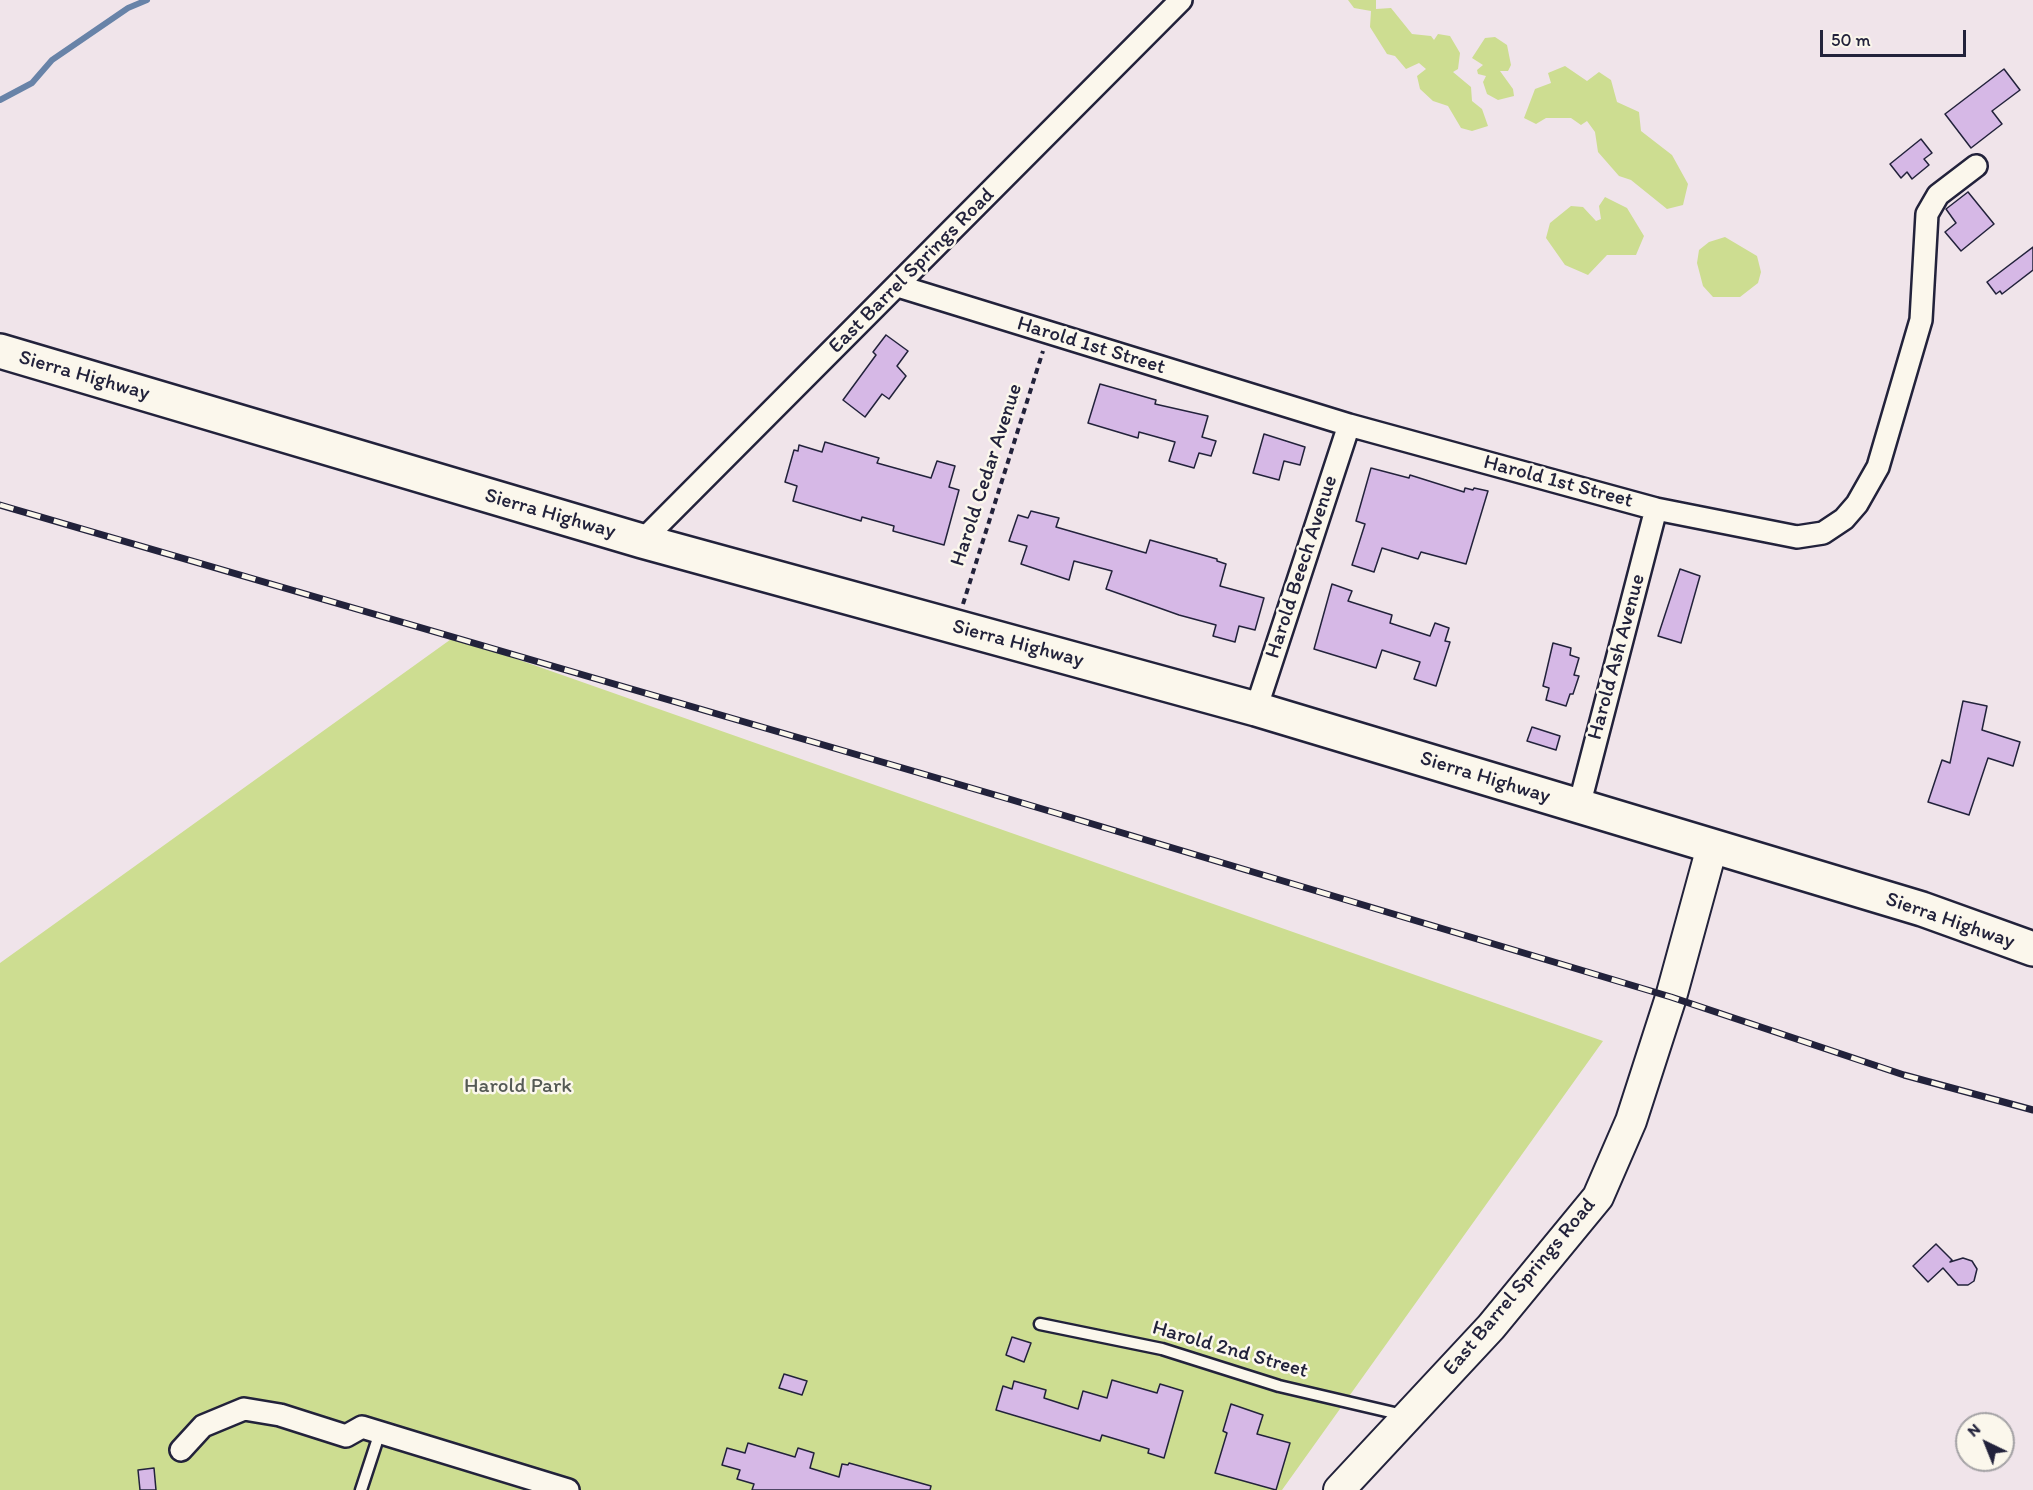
<!DOCTYPE html>
<html>
<head>
<meta charset="utf-8">
<style>
	body { margin:0 }
	#map { position:relative; width:2033px; height:1490px; overflow:hidden; background:#f0e4ea; font-family:Itim,sans-serif }
	canvas { display:block }
	.north { position:absolute; left:1955px; top:1412px; width:60px; height:60px; box-sizing:border-box; background:#fbf7ec; border:2px solid #a4a2a5; border-radius:50%; rotate:317deg; font-size:16px; font-weight:700; line-height:24px; text-align:center; color:#22223b }
	.north::after { content:''; display:block; margin:auto; width:21px; height:27px; background:#22223b; clip-path:polygon(50% 0,100% 100%,50% 72%,0 100%) }
	.scale { position:absolute; left:1820px; top:30px; width:146px; height:27px; box-sizing:border-box; border:3px solid #22223b; border-top:0; padding-left:8px; font-size:18px; line-height:21px; white-space:nowrap; color:#22223b; -webkit-text-stroke:4px #fbf7ec; paint-order:stroke }
</style>
</head>
<body>
<div id="map">
<canvas width="2033" height="1490"></canvas>
<div class="north">N</div>
<div class="scale">50 m</div>
</div>
<script>
const context = document.querySelector('canvas').getContext('2d');
context.lineJoin = 'round';
function fillPath(path, color) { context.fillStyle = color; context.fill(path, 'evenodd'); }
const poly = rows => new Path2D(rows.map(r => 'M' + r).join(''));
function trace(path, color, width, dash) { context.strokeStyle = color; context.lineWidth = width; context.lineCap = dash ? 'butt' : 'round'; context.setLineDash(dash || []); context.stroke(path); }
function write(font, color, halo, rows, align = 'center') {
  context.font = font + ' Itim,sans-serif'; context.lineWidth = 5; context.setLineDash([]); context.textBaseline = 'middle'; context.strokeStyle = halo; context.fillStyle = color; for (const [text, x, y, turn = 0] of rows) {
    context.save(); context.translate(x, y); context.rotate((+turn || 0) * Math.PI / 180); context.textAlign = isNaN(turn) ? turn : align; if (halo) context.strokeText(text, 0, 0); context.fillText(text, 0, 0); context.restore();
  }
}
const green = poly([
	[1348,0,1376,0,1376,9,1391,8,1412,34,1431,36,1434,40,1438,34,1450,36,1460,53,1458,69,1453,72,1471,87,1472,101,1482,109,1488,126,1472,131,1461,128,1448,106,1433,101,1420,89,1417,76,1426,69,1419,63,1406,69,1395,56,1387,54,1370,27,1371,11,1354,8],
	[1495,37,1507,45,1511,65,1508,71,1500,71,1513,89,1514,96,1498,100,1487,94,1483,82,1486,76,1478,74,1477,70,1483,65,1472,58,1485,38],
	[1565,66,1587,81,1599,72,1611,80,1617,102,1639,112,1641,131,1672,155,1688,184,1683,205,1667,209,1631,180,1619,176,1598,152,1595,132,1587,121,1581,125,1571,118,1546,118,1536,124,1524,118,1535,89,1551,83,1548,73],
	[1605,197,1627,208,1644,236,1636,255,1607,255,1588,275,1565,265,1546,238,1550,223,1571,206,1583,207,1596,221,1601,219,1599,206],
	[1725,237,1757,256,1761,272,1758,283,1740,297,1713,297,1703,286,1697,263,1699,250,1709,242],
	[454,637,1603,1041,1282,1490,0,1490,0,963]
]);
const stream = poly([
	[0,100,32,83,52,60,128,8,147,0]
]);
const building = poly([
	[2004,69,2020,90,1992,111,2002,124,1971,148,1945,114,2004,69],
	[1921,139,1932,153,1924,159,1929,165,1912,179,1907,172,1901,178,1890,164,1921,139],
	[1968,192,1994,224,1961,251,1945,232,1956,223,1946,209,1968,192],
	[2033,247,2033,270,2002,294,2000,291,1996,294,1987,282,2033,247],
	[886,335,908,351,897,366,906,376,889,399,882,394,865,417,843,400,876,355,873,352,886,335],
	[1100,384,1156,400,1155,404,1208,416,1202,437,1216,441,1211,456,1199,453,1194,468,1169,461,1175,442,1139,432,1138,438,1088,423,1100,384],
	[1264,434,1305,447,1300,465,1284,461,1279,480,1253,473,1264,434],
	[825,442,879,458,877,463,931,478,937,461,955,466,949,487,959,490,944,545,893,531,894,526,862,517,861,521,793,501,797,486,785,482,794,450,798,451,799,445,822,452,825,442],
	[1371,468,1409,478,1410,475,1464,492,1465,488,1473,490,1474,488,1488,491,1466,564,1421,552,1418,559,1382,548,1374,572,1352,565,1365,524,1356,521,1371,468],
	[1031,511,1059,518,1056,527,1146,553,1150,540,1217,559,1217,561,1226,564,1220,586,1264,598,1255,630,1239,626,1235,642,1213,636,1216,625,1179,615,1106,589,1112,571,1074,561,1069,580,1021,564,1027,546,1009,541,1018,515,1028,518,1031,511],
	[1680,569,1700,576,1681,643,1658,636,1680,569],
	[1332,584,1352,591,1348,601,1392,615,1390,623,1430,636,1435,623,1449,628,1445,641,1450,642,1436,686,1414,679,1420,662,1382,650,1376,668,1314,649,1332,584],
	[1553,643,1571,648,1570,655,1579,658,1574,675,1579,676,1573,694,1570,694,1566,706,1546,700,1549,688,1543,686,1553,643],
	[1963,701,1987,706,1982,730,2020,742,2013,766,1988,758,1969,815,1928,802,1942,760,1950,763,1963,701],
	[1532,727,1560,736,1556,750,1527,741,1532,727],
	[1936,1244,1952,1260,1950,1262,1963,1258,1972,1261,1977,1269,1974,1281,1968,1285,1958,1285,1943,1268,1928,1282,1913,1266,1936,1244],
	[1012,1337,1031,1343,1024,1362,1006,1355,1012,1337],
	[784,1374,807,1381,802,1395,779,1388,784,1374],
	[1112,1380,1157,1393,1160,1384,1183,1391,1164,1458,1148,1453,1149,1449,1102,1435,1100,1441,996,1410,1003,1386,1012,1389,1014,1381,1046,1390,1044,1398,1078,1409,1083,1391,1107,1398,1112,1380],
	[1231,1404,1263,1415,1257,1434,1290,1443,1276,1490,1215,1473,1227,1433,1223,1431,1231,1404],
	[748,1443,795,1457,798,1448,814,1453,810,1468,839,1477,842,1464,848,1465,849,1463,931,1486,930,1490,752,1490,754,1484,737,1479,740,1470,722,1465,727,1448,745,1453,748,1443],
	[154,1468,156,1490,140,1490,138,1470,154,1468]
]);
const path = poly([
	[963,604,1043,351]
]);
const lane = poly([
	[1040,1324,1162,1349,1279,1386,1403,1415],
	[361,1490,380,1432]
]);
const street = poly([
	[898,286,1349,425,1656,509,1797,537,1823,533,1844,519,1857,504,1878,467,1921,320,1927,214,1938,195,1976,166],
	[642,541,1181,0],
	[1256,709,1349,425],
	[1579,806,1656,509],
	[181,1450,203,1426,244,1409,280,1415,346,1436,362,1427,568,1490]
]);
const secondary = poly([
	[1339,1490,1491,1327,1598,1197,1631,1121,1671,997,1712,847]
]);
const highway = poly([
	[0,351,642,541,1256,709,1922,909,2033,949]
]);
const rail = poly([
	[0,505,1009,799,1671,997,1904,1075,2033,1110]
]);
const streetNames = [
	["East Barrel Springs Road",912,271,-45],
	["Harold 1st Street",1091,346,17],
	["Sierra Highway",84,376,16],
	["Harold Cedar Avenue",987,475,-72],
	["Harold 1st Street",1558,482,15],
	["Sierra Highway",550,514,16],
	["Harold Beech Avenue",1302,567,-72],
	["Sierra Highway",1018,644,15],
	["Harold Ash Avenue",1617,657,-75],
	["Sierra Highway",1485,778,17],
	["Sierra Highway",1950,921,19],
	["East Barrel Springs Road",1520,1287,-50],
	["Harold 2nd Street",1230,1350,16]
];
const parkNames = [
	["Harold Park",518,1087]
];
fillPath(green, '#cddd91');
trace(stream, '#6883a8', 6);
fillPath(building, '#d6b8e6');
trace(building, '#22223b', 1.5);
trace(lane, '#22223b', 15);
trace(street, '#22223b', 26);
trace(secondary, '#22223b', 34);
trace(highway, '#22223b', 38);
trace(path, '#22223b', 4, [6, 4.5]);
trace(lane, '#fbf7ec', 10);
trace(street, '#fbf7ec', 21);
trace(secondary, '#fbf7ec', 30);
trace(highway, '#fbf7ec', 33);
trace(rail, '#22223b', 7);
trace(rail, '#fbf7ec', 4.5, [14]);
write('21px', '#22223b', '#fbf7ec', streetNames);
write('21px', '#555a55', '#fbf7ec', parkNames);
</script>
</body>
</html>
